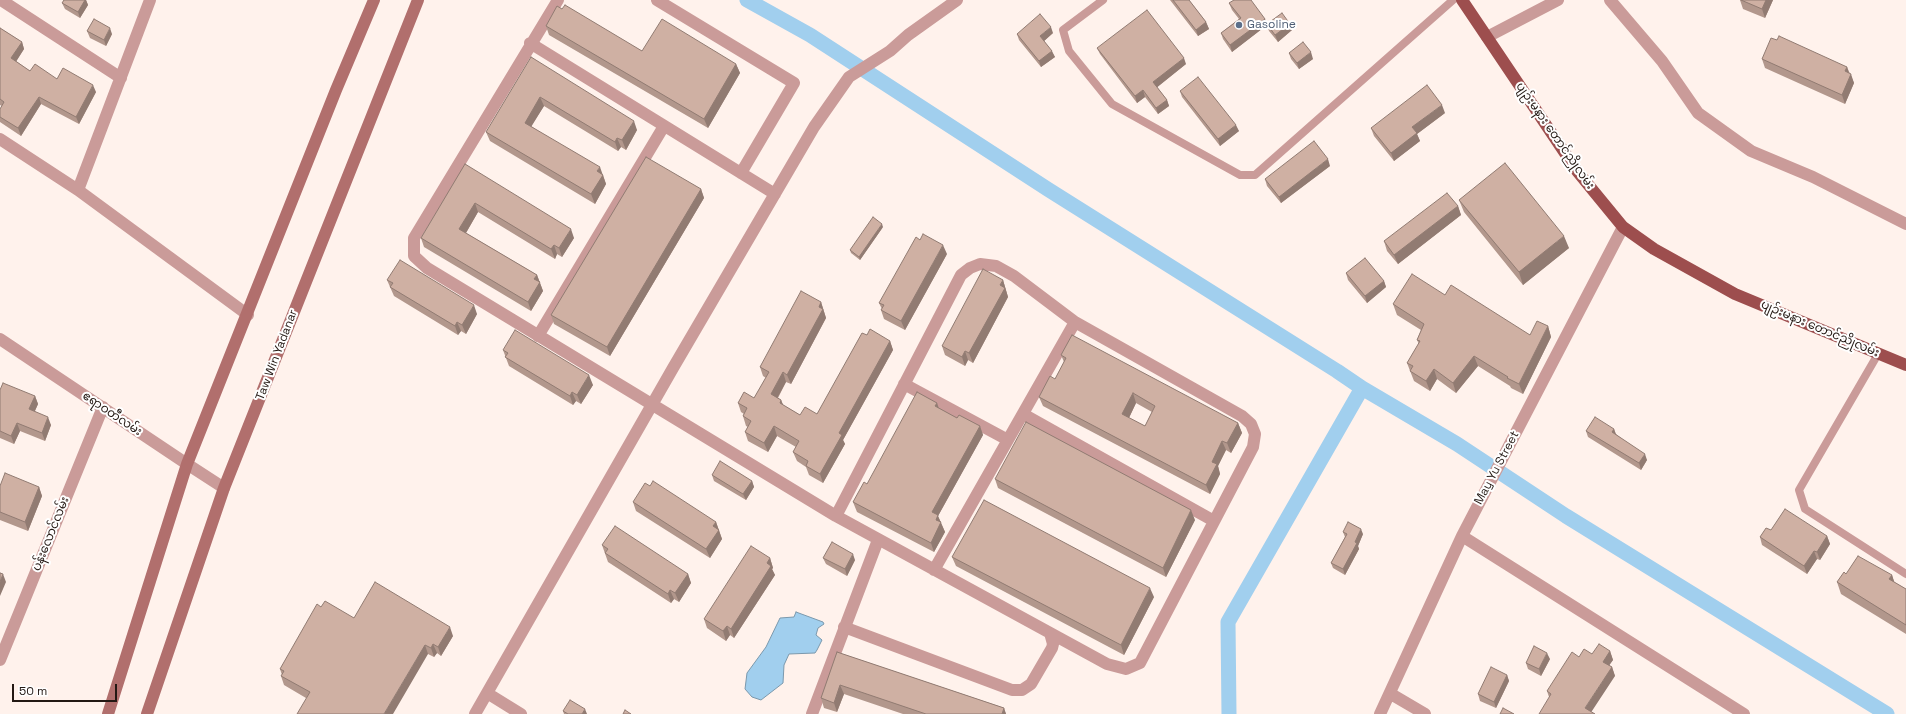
<!DOCTYPE html>
<html>
<head>
<meta charset="utf-8">
<style>
	body { margin:0 }
	#map { position:relative; width:1906px; height:714px; overflow:hidden; background:#fff2ec; font-family:"Space Grotesk",sans-serif }
	canvas { display:block }
	.scale { position:absolute; left:12px; top:684px; width:105px; height:18px; box-sizing:border-box; border:2px solid #231813; border-top:0; padding-left:5px; font-size:12px; line-height:14px; white-space:nowrap; color:#231813; -webkit-text-stroke:3px #fff; paint-order:stroke }
</style>
</head>
<body>
<div id="map">
<canvas width="1906" height="714"></canvas>
<div class="scale">50 m</div>
</div>
<script>
const context = document.querySelector('canvas').getContext('2d');
context.lineJoin = 'round';
function fillPath(path, color) { context.fillStyle = color; context.fill(path, 'evenodd'); }
const poly = rows => new Path2D(rows.map(r => 'M' + r).join(''));
function trace(path, color, width, dash) { context.strokeStyle = color; context.lineWidth = width; context.lineCap = dash ? 'butt' : 'round'; context.setLineDash(dash || []); context.stroke(path); }
function write(font, color, halo, rows, align = 'center') {
  context.font = font + ' "Space Grotesk","Noto Sans Myanmar",sans-serif'; context.lineWidth = 4; context.setLineDash([]); context.textBaseline = 'middle'; context.strokeStyle = halo; context.fillStyle = color; for (const [text, x, y, turn = 0] of rows) {
    context.save(); context.translate(x, y); context.rotate((+turn || 0) * Math.PI / 180); context.textAlign = isNaN(turn) ? turn : align; if (halo) context.strokeText(text, 0, 0); context.fillText(text, 0, 0); context.restore();
  }
}
const water = poly([
	[796,612,823,622,824,624,818,628,816,635,822,640,817,650,815,653,789,654,784,665,783,683,761,700,752,697,745,689,747,673,766,647,780,618,794,617,796,612]
]);
const canal = poly([
	[747,0,810,35,1049,190,1337,371,1362,388,1457,444,1566,516,1887,714],
	[1229,714,1228,622,1362,388]
]);
const lane = poly([
	[1103,0,1063,30,1069,51,1112,104,1240,175,1255,175,1453,0],
	[1878,354,1799,490,1805,509,1906,574]
]);
const street = poly([
	[1,0,121,78],
	[558,0,414,238,414,256,427,268,836,516,1107,664,1126,669,1140,663,1253,447,1255,434,1251,424,1242,416,1075,322,1014,276,996,266,980,264,970,268,961,275,836,516],
	[657,0,794,83,741,173],
	[1610,0,1662,61,1698,113,1751,151,1813,177,1906,224],
	[1487,37,1558,0],
	[530,43,775,194],
	[0,139,78,190,248,315],
	[78,190,150,0],
	[538,336,664,126],
	[0,339,187,464,224,488],
	[904,384,1008,440],
	[1023,414,1214,521],
	[1462,536,1744,714],
	[934,570,1075,322],
	[844,627,1012,690,1022,690,1031,684,1052,648,1053,644,1050,633],
	[0,660,103,407],
	[1391,694,1425,714],
	[475,714,487,693],
	[521,714,487,693,673,368,814,127,849,77,890,51,908,35,957,0],
	[812,714,878,540],
	[1380,714,1462,536,1623,227]
]);
const secondary = poly([
	[108,714,187,464,336,90,374,0],
	[147,714,224,488,418,0]
]);
const primary = poly([
	[1462,0,1577,171,1623,227,1654,249,1735,294,1906,365]
]);
const wall = poly([
	[64,0,86,0,88,5,80,18,65,9,62,3],
	[1170,0,1189,0,1206,22,1209,29,1198,36],
	[1740,0,1773,0,1765,18,1743,9],
	[1229,3,1265,19,1267,24,1292,30,1278,42,1269,31,1267,25,1232,52,1223,39,1221,33,1239,19,1232,10],
	[562,9,642,51,736,64,740,73,708,128,549,35,546,26],
	[0,28,22,42,24,49,16,61,30,71,57,79,96,92,79,124,41,104,21,136,0,122,0,109,2,106,0,105],
	[87,31,112,34,106,46,90,38],
	[1053,33,1044,41,1055,57,1041,67,1019,40,1017,34],
	[1777,40,1847,67,1854,83,1845,104,1765,68,1762,59],
	[1097,48,1186,64,1157,87,1167,100,1169,106,1158,114,1145,97,1137,103,1100,54],
	[1289,53,1313,59,1299,69,1291,59],
	[531,57,637,130,626,150,621,147,618,151,544,106,531,126,603,175,606,184,595,204,490,141,486,132],
	[1180,91,1239,131,1220,146,1182,97],
	[1445,113,1417,134,1420,141,1394,161,1374,136,1371,128],
	[465,164,574,238,562,257,557,254,555,259,478,212,466,233,537,275,543,291,531,311,424,247,421,238],
	[1330,166,1281,203,1267,186,1265,179],
	[701,189,704,198,610,356,554,324,551,315],
	[1459,200,1569,248,1523,285,1464,212],
	[1458,206,1461,215,1398,264,1387,251,1384,241],
	[883,227,860,260,851,253,850,250],
	[947,254,905,330,884,319,881,310,882,309,879,303],
	[1346,273,1384,281,1386,287,1367,303,1348,280],
	[387,280,477,314,466,334,461,331,458,335,394,296],
	[1003,280,1008,297,973,363,968,360,965,366,945,355,942,346],
	[1445,295,1530,335,1548,326,1551,337,1523,394,1511,388,1510,386,1478,366,1456,393,1437,379,1430,391,1414,381,1407,363,1419,344,1417,340,1421,330,1397,315,1393,304],
	[821,302,826,318,791,384,786,382,778,398,781,400,783,405,800,415,817,414,867,335,890,341,893,350,843,440,845,444,823,483,809,475,806,467,797,461,793,452,796,447,777,436,768,452,748,441,745,432,748,427,746,426,743,416,744,414,741,412,738,403,754,398,766,378,763,376,760,367],
	[503,350,593,385,581,404,576,401,573,405,509,366],
	[1061,355,1238,423,1242,433,1231,453,1226,450,1218,466,1220,474,1210,494,1043,406,1039,397,1055,379,1064,362],
	[1136,403,1152,412,1145,426,1129,418],
	[0,390,35,396,38,404,35,411,51,425,45,441,20,431,14,444,0,438],
	[937,403,939,408,957,418,980,426,983,435,938,516,945,532,934,552,857,512,853,502,867,484],
	[1614,429,1616,434,1647,460,1641,470,1588,437,1586,431],
	[712,475,752,481,754,487,746,500,714,481],
	[995,479,1195,520,1166,577,998,488],
	[0,486,39,487,42,496,28,531,0,520],
	[633,502,716,522,722,539,710,558,636,511],
	[1771,530,1827,536,1830,544,1820,560,1817,559,1807,574,1762,545,1760,537],
	[1343,532,1363,534,1358,546,1359,549,1345,575,1333,568,1331,563,1345,537],
	[602,545,688,574,691,583,679,602,674,599,671,603,608,562],
	[952,557,1154,597,1124,655,956,566],
	[770,558,773,568,772,569,775,575,734,638,730,635,726,641,707,628,704,619],
	[823,558,855,560,847,576,826,564],
	[1846,574,1892,575,1894,582,1906,589,1906,634,1841,594,1837,582],
	[321,607,354,618,453,636,441,656,437,653,434,657,428,654,306,698,284,685,281,676,282,675,280,669],
	[1610,651,1613,660,1609,665,1612,667,1615,676,1549,697,1547,691,1579,657,1592,654],
	[837,652,1004,708,1006,714,903,714,844,694,837,712,824,708,821,698],
	[1550,659,1541,676,1528,669,1526,663],
	[1507,675,1509,681,1496,708,1480,701,1478,694],
	[563,711,587,714,564,714]
]);
const shadedWall = poly([
	[85,0,86,0,88,5,80,18,78,12],
	[1766,0,1773,0,1765,18,1762,9],
	[1265,19,1267,25,1232,52,1230,45],
	[1206,22,1209,29,1198,36,1196,30],
	[1290,24,1292,30,1278,42,1275,35],
	[1051,27,1053,33,1043,42,1040,36],
	[110,28,112,34,106,46,104,40],
	[22,42,24,49,14,65,11,58],
	[1052,51,1055,57,1041,67,1039,61],
	[1311,52,1313,59,1299,69,1297,63],
	[1184,58,1186,64,1155,89,1153,82],
	[736,64,740,73,708,128,704,119],
	[1847,67,1850,76,1851,74,1854,83,1845,104,1842,95,1845,71],
	[93,85,96,92,79,124,76,117],
	[1143,90,1145,97,1137,103,1135,96],
	[39,97,41,104,21,136,18,128],
	[540,97,544,106,528,132,525,123],
	[1167,100,1169,106,1158,114,1156,108],
	[1442,105,1445,113,1417,134,1420,141,1394,161,1391,153,1412,127],
	[634,121,637,130,626,150,622,140],
	[1236,125,1239,131,1220,146,1218,139],
	[617,138,621,147,618,151,615,142],
	[1328,159,1330,166,1281,203,1279,197],
	[600,167,606,184,595,204,591,194,597,171],
	[701,189,704,198,610,356,607,347],
	[475,203,478,212,463,238,459,229],
	[1458,206,1461,215,1398,264,1394,255],
	[882,224,883,227,860,260,859,257],
	[571,229,574,238,562,257,559,248],
	[1564,236,1569,248,1523,285,1519,272],
	[554,245,557,254,555,259,551,249],
	[943,245,947,254,905,330,901,321],
	[537,275,543,291,531,311,528,302,534,279],
	[1003,280,1008,297,973,363,969,353],
	[1384,281,1386,287,1367,303,1365,296],
	[821,302,826,318,791,384,787,375],
	[474,305,477,314,466,334,462,325],
	[457,322,461,331,458,335,455,326],
	[1548,326,1551,337,1523,394,1519,384],
	[890,341,893,350,843,440,845,444,823,483,820,474,839,433],
	[965,351,968,360,965,366,962,357],
	[1474,356,1478,366,1456,393,1453,383],
	[1434,369,1437,379,1430,391,1426,381],
	[783,372,786,382,774,404,771,394],
	[589,375,593,385,581,404,577,395],
	[572,392,576,401,573,405,570,396],
	[1133,393,1136,403,1126,424,1122,414],
	[35,396,38,404,32,417,29,409],
	[781,400,785,409,780,403],
	[937,403,940,412,935,406],
	[48,417,51,425,45,441,42,433],
	[17,423,20,431,14,444,11,436],
	[1238,423,1242,433,1231,453,1227,443],
	[774,426,777,436,768,452,764,443],
	[980,426,983,435,938,516,945,532,934,552,931,543,932,512],
	[1614,429,1616,435,1612,432],
	[1222,441,1226,450,1218,466,1220,474,1210,494,1206,485,1212,462],
	[1645,454,1647,460,1641,470,1639,463],
	[752,481,754,487,746,500,743,494],
	[39,487,42,496,28,531,25,522],
	[1191,510,1195,520,1166,577,1163,568],
	[716,522,722,539,710,558,706,549,713,526],
	[1361,529,1363,534,1358,546,1359,549,1345,575,1343,569,1355,542],
	[1827,536,1830,544,1820,560,1817,552],
	[1814,551,1817,559,1807,574,1804,566],
	[853,554,855,560,847,576,845,569],
	[770,558,773,568,772,569,775,575,734,638,731,629],
	[3,574,6,582,0,596,0,582],
	[688,574,691,583,679,602,675,593],
	[1892,575,1896,587,1889,579],
	[1150,588,1154,597,1124,655,1121,645],
	[670,590,674,599,671,603,668,594],
	[727,626,730,635,726,641,723,631],
	[450,627,453,636,441,656,438,647],
	[433,644,437,653,434,657,431,648],
	[425,645,428,654,393,714,384,714],
	[1610,651,1613,660,1606,670,1603,662],
	[1547,653,1550,659,1541,676,1539,669],
	[1612,667,1615,676,1590,714,1585,708],
	[1507,675,1509,681,1496,708,1494,702],
	[840,685,844,694,837,712,834,703],
	[1004,708,1006,714,1002,714],
	[585,709,587,714,582,714]
]);
const building = poly([
	[64,0,85,0,78,12,62,3,64,0],
	[1173,0,1189,0,1206,22,1196,30,1173,0],
	[1234,0,1251,0,1265,19,1230,45,1221,33,1241,18,1229,3,1234,0],
	[1741,0,1766,0,1762,9,1741,0],
	[565,5,642,51,662,19,736,64,704,119,546,26,557,6,562,9,565,5],
	[1147,10,1184,58,1153,82,1167,100,1156,108,1143,90,1135,96,1097,48,1147,10],
	[1282,13,1290,24,1275,35,1267,24,1282,13],
	[1040,14,1051,27,1040,36,1052,51,1039,61,1017,34,1040,14],
	[94,19,110,28,104,40,87,31,94,19],
	[0,28,22,42,11,58,30,71,35,64,57,79,63,68,93,85,76,117,39,97,18,128,0,117,0,109,4,102,0,99,0,28],
	[1779,36,1847,67,1845,71,1851,74,1842,95,1762,59,1771,38,1777,40,1779,36],
	[1303,42,1311,52,1297,63,1289,53,1303,42],
	[531,57,634,121,622,140,617,138,615,142,540,97,525,123,600,167,597,171,603,175,591,194,486,132,531,57],
	[1198,77,1236,125,1218,139,1180,91,1198,77],
	[1427,85,1442,105,1412,127,1417,133,1391,153,1371,128,1427,85],
	[1314,141,1328,159,1279,197,1265,179,1314,141],
	[646,157,701,189,607,347,551,315,646,157],
	[1505,163,1564,236,1519,272,1459,200,1505,163],
	[465,164,571,229,559,248,554,245,551,249,475,203,459,229,537,275,534,279,540,282,528,302,421,238,465,164],
	[1447,193,1458,206,1394,255,1384,241,1447,193],
	[873,217,882,224,859,257,850,250,873,217],
	[923,234,943,245,901,321,881,310,884,305,879,303,916,237,920,240,923,234],
	[1365,258,1384,281,1365,296,1346,273,1365,258],
	[400,260,474,305,462,325,457,322,455,326,390,287,393,283,387,280,400,260],
	[983,269,1003,280,1000,285,1005,288,969,353,965,351,962,357,942,346,983,269],
	[1412,274,1445,295,1451,285,1530,335,1537,321,1548,326,1519,384,1507,378,1508,377,1474,356,1453,383,1434,369,1426,381,1410,371,1413,366,1407,363,1420,341,1417,340,1424,324,1393,304,1412,274],
	[801,291,821,302,819,307,823,309,787,375,783,372,771,394,781,400,780,403,800,415,805,407,817,414,862,333,867,335,870,329,890,341,839,433,842,435,820,474,806,466,808,461,793,452,799,441,774,426,764,443,745,432,751,421,743,416,747,408,738,403,744,392,754,398,769,372,760,367,801,291],
	[515,330,589,375,577,395,572,392,570,396,505,357,508,353,503,350,515,330],
	[1072,335,1238,423,1227,443,1222,441,1212,462,1217,464,1206,485,1039,397,1050,376,1055,379,1066,358,1061,355,1072,335],
	[1133,393,1155,406,1145,426,1122,414,1133,393],
	[3,383,35,396,29,409,48,417,42,433,17,423,11,436,0,431,0,390,3,383],
	[917,392,937,403,935,406,957,418,959,415,980,426,932,512,938,515,936,520,941,522,931,543,853,502,864,482,867,484,917,392],
	[1595,417,1614,429,1612,432,1645,454,1639,463,1586,431,1595,417],
	[1026,422,1191,510,1163,568,995,479,1026,422],
	[720,461,752,481,743,494,712,475,720,461],
	[5,473,39,487,25,522,0,512,0,486,5,473],
	[653,481,716,522,713,526,719,530,706,549,633,502,645,483,650,486,653,481],
	[984,500,1150,588,1121,645,952,557,984,500],
	[1785,509,1827,536,1817,552,1814,551,1804,566,1760,537,1766,528,1771,530,1785,509],
	[1348,522,1361,529,1355,542,1357,543,1343,569,1331,563,1347,534,1343,532,1348,522],
	[615,526,688,574,675,593,670,590,668,594,605,553,608,549,602,545,615,526],
	[832,542,853,554,845,569,823,558,832,542],
	[751,546,770,558,767,563,771,566,731,629,727,626,723,631,704,619,751,546],
	[1858,556,1892,575,1889,579,1906,589,1906,625,1837,582,1844,572,1846,574,1858,556],
	[0,573,3,574,0,582,0,573],
	[375,582,450,627,438,647,433,644,431,648,425,645,384,714,297,714,310,692,281,676,284,671,280,669,317,604,321,607,325,601,354,618,375,582],
	[1599,644,1610,651,1603,662,1612,667,1585,708,1595,714,1539,714,1551,694,1547,691,1572,652,1579,657,1584,649,1592,654,1599,644],
	[1534,646,1547,653,1539,669,1526,663,1534,646],
	[837,652,1004,708,1002,714,926,714,840,685,834,703,821,698,837,652],
	[1491,667,1507,675,1494,702,1478,694,1491,667],
	[570,700,585,709,582,714,568,714,563,711,570,700],
	[1503,708,1514,714,1500,714,1503,708],
	[625,710,631,714,623,714,625,710]
]);
const markers = [
	[1239,25,4,"#5c6f8a"]
];
const serviceNames = [
	["Gasoline",1247,25]
];
const streetNames = [
	["ပျဉ်းမနား တောင်ညိုလမ်း",1555,136,55],
	["ပျဉ်းမနား တောင်ညိုလမ်း",1820,329,23],
	["Taw Win Yadanar",277,355,-69],
	["ဧရာဝတီလမ်း",112,414,34],
	["May Yu Street",1497,468,-62],
	["ပန်းလောင်လမ်း",51,534,-68]
];
fillPath(water, '#a1cfee');
trace(water, '#7b98ac', 1);
trace(canal, '#a1cfee', 15);
trace(lane, '#ca9b99', 8);
trace(street, '#ca9b99', 12);
trace(secondary, '#b16f6d', 12);
trace(primary, '#9d4e4e', 12);
fillPath(wall, '#b2978c');
fillPath(shadedWall, '#917b72');
fillPath(building, '#cfb0a3');
trace(building, '#917b72', 1);
for (const [x, y, r, color] of markers) { const dot = new Path2D(); dot.arc(x, y, r, 0, 2 * Math.PI); context.fillStyle = color; context.fill(dot); trace(dot, '#fff', 1.5); }
write('12px', '#4e5e75', '#fff', serviceNames, 'left');
write('12px', '#231813', '#fff', streetNames);
</script>
</body>
</html>
